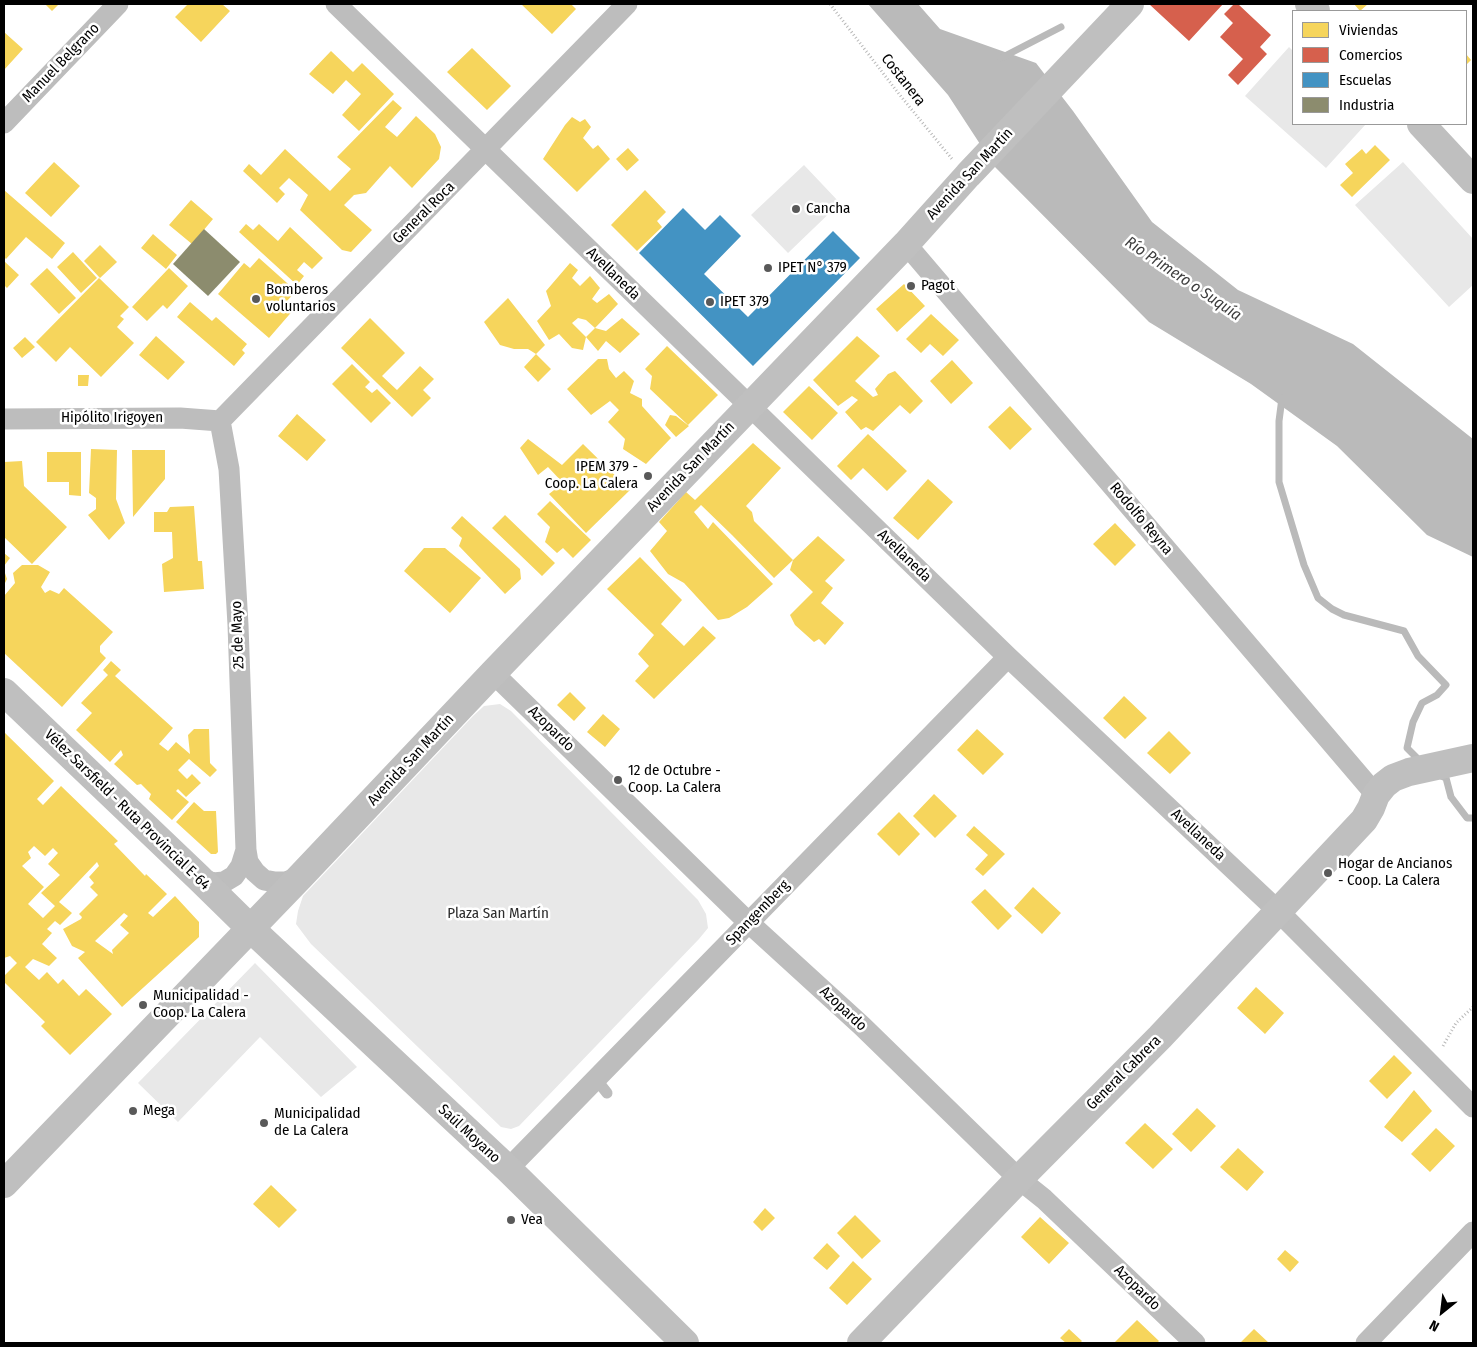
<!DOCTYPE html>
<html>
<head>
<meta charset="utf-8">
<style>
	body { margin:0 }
	#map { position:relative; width:1477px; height:1347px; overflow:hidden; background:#fff; font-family:"Fira Sans Condensed",sans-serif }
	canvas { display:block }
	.frame { position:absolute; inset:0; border:5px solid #000; pointer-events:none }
	.legend { position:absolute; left:1292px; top:10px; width:175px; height:115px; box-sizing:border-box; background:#fff; border:1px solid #999; margin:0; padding:6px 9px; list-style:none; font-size:15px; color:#000 }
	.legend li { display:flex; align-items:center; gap:10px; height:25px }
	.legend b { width:25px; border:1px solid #999 }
	.north { position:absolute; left:1417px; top:1287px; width:50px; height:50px; -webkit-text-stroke:4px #fff; paint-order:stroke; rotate:209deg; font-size:14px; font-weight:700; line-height:20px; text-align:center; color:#000 }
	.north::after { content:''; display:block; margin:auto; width:18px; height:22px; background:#000; clip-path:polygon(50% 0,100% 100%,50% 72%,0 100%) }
</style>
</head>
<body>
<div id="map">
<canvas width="1477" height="1347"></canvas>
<div class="frame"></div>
<ul class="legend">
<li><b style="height:14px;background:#f6d55c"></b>Viviendas</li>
<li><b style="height:14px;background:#d6604d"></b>Comercios</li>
<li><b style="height:14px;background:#4393c3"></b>Escuelas</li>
<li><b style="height:14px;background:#8c8c6e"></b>Industria</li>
</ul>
<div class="north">N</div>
</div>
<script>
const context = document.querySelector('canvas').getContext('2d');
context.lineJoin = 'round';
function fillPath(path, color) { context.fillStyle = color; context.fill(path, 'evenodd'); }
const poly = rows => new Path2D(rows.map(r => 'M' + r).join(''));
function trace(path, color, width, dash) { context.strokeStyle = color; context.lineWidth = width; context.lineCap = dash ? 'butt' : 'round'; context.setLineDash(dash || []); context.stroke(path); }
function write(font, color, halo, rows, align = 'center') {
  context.font = font + ' "Fira Sans Condensed",sans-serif'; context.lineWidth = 5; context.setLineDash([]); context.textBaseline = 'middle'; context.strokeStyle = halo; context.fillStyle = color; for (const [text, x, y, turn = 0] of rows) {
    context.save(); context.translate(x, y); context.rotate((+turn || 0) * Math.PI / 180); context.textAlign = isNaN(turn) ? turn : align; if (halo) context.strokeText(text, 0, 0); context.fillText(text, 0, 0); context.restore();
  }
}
const green = poly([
	[1289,47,1293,51,1293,124,1366,124,1326,168,1245,96],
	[1403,162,1473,239,1473,285,1449,307,1355,205],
	[804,165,840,203,788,253,751,215],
	[500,704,511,711,698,900,706,914,708,928,699,939,519,1126,511,1129,501,1127,311,944,296,924,298,911,303,896,473,716,484,706],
	[255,963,357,1067,321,1097,260,1037,178,1122,138,1083]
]);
const water = poly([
	[868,4,918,4,940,29,1036,63,1073,111,1152,222,1238,290,1353,344,1473,439,1473,557,1427,535,1337,446,1251,384,1149,322,995,167,948,95]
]);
const homes = poly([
	[45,4,59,4,52,11],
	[188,4,222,4,230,11,201,42,175,17],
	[521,4,571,4,576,9,552,34],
	[1354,4,1368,4,1360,11],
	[4,32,23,49,4,70],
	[472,48,511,86,487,110,447,72],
	[331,51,353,72,362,63,394,94,359,131,342,115,361,94,346,80,333,94,309,74],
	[1466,54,1471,60,1466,65],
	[393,100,402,108,385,127,397,137,416,116,435,134,441,147,439,159,412,188,390,166,366,193,354,195,344,205,372,230,351,252,342,250,300,210,308,195,289,178,279,188,285,194,277,203,243,171,249,164,261,175,285,149,330,191,351,169,337,157],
	[572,117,580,122,585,119,591,127,583,138,593,149,598,145,610,159,577,192,543,159,565,125],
	[1375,145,1390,160,1352,197,1340,185,1353,173,1345,164,1362,149,1366,154],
	[628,148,639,160,627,171,616,159],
	[54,162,80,186,51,217,25,193],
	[4,190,65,243,52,259,26,237,6,259,4,257],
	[645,190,666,212,657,221,662,227,637,251,611,225],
	[191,200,213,219,192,244,169,225],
	[246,224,253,230,259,224,278,241,290,227,323,258,312,269,304,262,297,270,304,276,297,285,239,232],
	[153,234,177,255,166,269,141,248],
	[100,245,117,262,100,278,84,261],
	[73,252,97,278,81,293,57,267],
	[259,258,296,291,287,301,295,308,269,338,218,294,244,263,250,268],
	[4,261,19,275,7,288,4,285],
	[570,263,578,270,572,278,580,286,590,276,600,288,592,299,597,303,609,294,618,304,595,328,606,331,622,318,640,334,620,353,606,341,598,351,586,337,595,328,586,320,578,318,572,323,586,337,583,350,572,348,559,334,549,340,537,321,551,306,546,291],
	[47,268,76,298,59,314,30,284],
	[169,268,188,286,167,309,163,305,147,321,132,307],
	[99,278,129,307,120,316,124,319,117,327,134,343,101,377,70,347,56,362,36,342],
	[904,284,925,306,897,332,876,309],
	[508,298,545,345,536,354,528,349,514,349,500,345,484,322],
	[190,302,212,321,216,317,247,344,242,350,245,353,234,366,177,317],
	[931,314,959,340,943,356,930,344,921,353,906,339],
	[370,318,405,353,382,376,397,390,420,366,434,379,423,390,431,398,412,417,341,348],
	[156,336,185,362,168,380,139,355],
	[857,336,880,356,855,381,873,397,878,395,875,389,888,374,895,371,923,401,910,414,900,405,873,431,866,427,861,430,845,412,858,400,852,396,838,406,813,380],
	[25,337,35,347,22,358,13,348],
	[667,346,718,395,688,425,650,389,652,376,645,369],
	[536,354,551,369,538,382,524,367],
	[598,359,607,359,609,369,616,378,624,371,634,381,630,393,642,399,642,406,671,438,646,464,623,449,625,439,608,422,619,410,610,401,591,415,567,389],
	[952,360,973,383,951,404,930,381],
	[352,364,370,382,365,387,372,393,377,389,391,403,371,423,332,384],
	[78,375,89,375,88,386,78,386],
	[809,386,838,413,812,440,783,412],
	[1010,406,1032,429,1010,450,988,427],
	[297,414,326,440,307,461,278,436],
	[670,415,676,416,689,426,676,437,665,425],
	[868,434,907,471,887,491,863,468,851,480,837,466],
	[528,439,562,465,583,444,630,490,586,533,549,494,563,483,548,467,538,475,520,448],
	[753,443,781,468,746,506,752,512,754,521,793,560,774,578,732,535,701,505,694,512,708,529,713,522,773,584,747,607,729,618,718,620,684,583,668,574,650,551,667,531,659,522,686,492,695,500],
	[91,449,117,450,116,499,125,523,109,540,88,515,96,509,96,498,89,493],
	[132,450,165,450,165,479,133,517],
	[47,452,81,452,81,496,69,495,69,482,47,482],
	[22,461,24,486,67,527,32,564,4,537,4,462],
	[928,479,953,502,918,540,893,518],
	[550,501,591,540,573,558,563,548,557,553,545,542,550,527,537,514],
	[194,506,198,561,202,561,204,589,164,592,162,564,173,558,172,532,154,532,154,512,167,512,170,507],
	[505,515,555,563,542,576,492,528],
	[462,516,520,569,521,579,505,594,459,546,462,538,451,528],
	[1115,523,1136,545,1115,566,1093,544],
	[818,536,845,560,825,581,833,588,821,603,844,623,825,645,819,639,814,642,795,625,790,615,813,592,790,570,793,560],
	[424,548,445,548,481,578,450,613,404,571],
	[4,553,10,558,4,566],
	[640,557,682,600,661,624,684,646,703,626,716,638,654,699,635,681,649,666,638,654,654,635,607,589],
	[22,565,38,565,50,572,41,587,45,593,50,590,59,594,64,588,113,632,100,646,100,652,106,658,62,707,4,653,4,596,15,583,13,573],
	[4,570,7,579,4,585],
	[111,661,121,670,115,676,173,728,159,744,168,751,176,742,190,754,188,735,194,729,209,729,210,763,217,770,210,777,189,759,178,770,187,779,192,774,201,783,186,797,178,789,176,791,189,802,172,820,149,799,151,794,141,784,137,785,114,764,123,755,121,750,110,762,76,730,92,713,81,703,108,675,103,670],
	[570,692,586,708,574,721,557,705],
	[1124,696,1147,718,1125,739,1103,718],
	[603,714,620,729,605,747,587,732],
	[977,729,1004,754,983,775,957,750],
	[1169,731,1191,753,1170,774,1147,753],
	[4,732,54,781,37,799,43,805,61,786,118,841,114,844,145,876,146,874,167,894,148,913,153,917,175,896,199,922,199,937,122,1007,78,958,85,952,72,946,63,929,81,919,82,917,79,914,98,895,90,887,94,883,89,877,99,866,97,862,59,902,72,913,60,925,55,921,47,929,52,933,42,944,57,958,49,966,33,959,25,967,39,980,47,972,58,984,63,979,79,996,86,989,112,1014,70,1055,41,1026,45,1022,4,982,4,976,17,963,10,956,4,958],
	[34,846,45,856,53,848,58,853,48,864,60,875,41,893,55,906,43,918,28,904,44,887,22,866,31,858,28,852],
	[124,913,128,916,120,925,129,933,112,950,113,954,95,941],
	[934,794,957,816,935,838,913,816],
	[194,802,204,811,216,811,218,852,216,854,211,854,176,822],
	[899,812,920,834,899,856,877,834],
	[974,826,1005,854,983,876,975,869,988,855,966,835],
	[1033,887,1061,913,1042,934,1014,908],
	[985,889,1012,916,998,930,971,902],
	[1256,987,1284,1013,1265,1034,1237,1008],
	[1394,1055,1412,1073,1387,1099,1369,1081],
	[1414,1090,1432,1111,1402,1142,1384,1127],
	[1197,1108,1216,1126,1191,1152,1172,1134],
	[1145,1123,1173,1149,1153,1169,1125,1143],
	[1436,1128,1455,1146,1430,1172,1411,1154],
	[1238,1148,1264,1172,1247,1191,1220,1167],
	[271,1185,297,1210,279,1228,253,1204],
	[765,1208,775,1218,762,1231,753,1222],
	[855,1215,881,1241,862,1259,837,1233],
	[1040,1217,1069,1243,1049,1264,1021,1237],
	[827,1243,840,1256,827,1270,813,1258],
	[1285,1250,1299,1262,1290,1272,1277,1259],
	[853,1261,872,1279,847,1305,829,1288],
	[1137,1320,1159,1341,1157,1343,1114,1343],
	[1069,1329,1082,1341,1080,1343,1066,1343,1060,1338],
	[1254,1329,1269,1343,1240,1343]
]);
const shops = poly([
	[1149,4,1223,4,1189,41],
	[1234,4,1238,4,1271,35,1260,47,1267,54,1238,85,1228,75,1243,59,1220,37,1233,23,1224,14]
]);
const schools = poly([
	[683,208,705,230,720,215,741,236,704,274,748,317,833,231,860,258,753,366,639,253]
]);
const industry = poly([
	[204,229,240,262,208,296,173,264]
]);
const stream = poly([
	[1001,58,1061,27],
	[1282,398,1279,421,1279,482,1304,565,1318,598,1332,609,1344,615,1404,631,1418,656,1446,685,1437,695,1422,703,1413,722,1407,748,1421,762],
	[1439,775,1446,778,1451,797,1467,818,1473,818]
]);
const path = poly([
	[830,4,899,94,952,159],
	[1443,1046,1456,1023,1473,1007]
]);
const lane = poly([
	[596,1079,607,1093]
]);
const street = poly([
	[336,4,1008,657,1278,911,1473,1107],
	[4,123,118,4],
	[906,244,1376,795],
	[4,419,180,418,220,421],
	[220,421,627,4],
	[220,421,229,469,238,625,246,850,248,862,255,872,264,880,275,882,286,882,300,877],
	[493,673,748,922,862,1026,1019,1179,1044,1199,1195,1343],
	[198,877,213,883,224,882,234,876,241,866,246,850],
	[508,1169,1008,657],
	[1366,1343,1473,1232]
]);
const secondary = poly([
	[1309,4,1316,11],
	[1421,124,1473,180],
	[4,692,198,877,250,928,508,1169,685,1343],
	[4,1184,300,877,493,673,906,244,968,175,1130,4],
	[861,1343,1019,1179,1160,1037,1364,820,1371,808,1376,795,1384,785,1393,778,1409,772,1473,758]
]);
const markers = [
	[796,209,5,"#595959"],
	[768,268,5,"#595959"],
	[911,286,5,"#595959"],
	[256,299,5,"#595959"],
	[710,302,5,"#595959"],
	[648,476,5,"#595959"],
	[618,780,5,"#595959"],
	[1328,873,5,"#595959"],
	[143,1005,5,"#595959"],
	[133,1111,5,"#595959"],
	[264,1123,5,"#595959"],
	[511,1220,5,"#595959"]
];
const streetNames = [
	["Manuel Belgrano",61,63,-46],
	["Costanera",903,80,52],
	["Avenida San Martín",970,174,-47],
	["General Roca",424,213,-45],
	["Avellaneda",613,274,44],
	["Hipólito Irigoyen",112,418],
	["Avenida San Martín",691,467,-46],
	["Rodolfo Reyna",1141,519,50],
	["Avellaneda",904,556,44],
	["25 de Mayo",238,635,-92],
	["Azopardo",551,729,44],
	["Avenida San Martín",411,760,-47],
	["Vélez Sarsfield - Ruta Provincial E-64",127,810,44],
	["Avellaneda",1198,835,43],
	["Spangemberg",758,913,-46],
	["Azopardo",843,1009,43],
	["General Cabrera",1124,1073,-45],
	["Saúl Moyano",469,1134,43],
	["Azopardo",1137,1288,44]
];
const poiNames = [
	["Cancha",806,209],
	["IPET N° 379",778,268],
	["Pagot",921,286],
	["Bomberos",266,290],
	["voluntarios",266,307],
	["IPET 379",720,302],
	["IPEM 379 -",638,467,"right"],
	["Coop. La Calera",638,484,"right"],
	["12 de Octubre -",628,771],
	["Coop. La Calera",628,788],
	["Hogar de Ancianos",1338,864],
	["- Coop. La Calera",1338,881],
	["Municipalidad -",153,996],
	["Coop. La Calera",153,1013],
	["Mega",143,1111],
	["Municipalidad",274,1114],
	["de La Calera",274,1131],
	["Vea",521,1220]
];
const parkNames = [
	["Plaza San Martín",498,914]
];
const waterNames = [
	["Río Primero o Suquía",1183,279,34]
];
fillPath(green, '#e8e8e8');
fillPath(water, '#bababa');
fillPath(homes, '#f6d55c');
fillPath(shops, '#d6604d');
fillPath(schools, '#4393c3');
fillPath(industry, '#8c8c6e');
trace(stream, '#bababa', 7);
trace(path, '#b8b8b8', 3, [1, 2.5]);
trace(lane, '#bdbdbd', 11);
trace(street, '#bdbdbd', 21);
trace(secondary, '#bfbfbf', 28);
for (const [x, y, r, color] of markers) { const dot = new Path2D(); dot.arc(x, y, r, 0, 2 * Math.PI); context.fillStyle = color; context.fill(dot); trace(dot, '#fff', 2); }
write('15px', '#000', '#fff', streetNames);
write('15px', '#000', '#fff', poiNames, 'left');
write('15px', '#2d2d2d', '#fff', parkNames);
write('italic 16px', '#3e3e3e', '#fff', waterNames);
</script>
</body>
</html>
